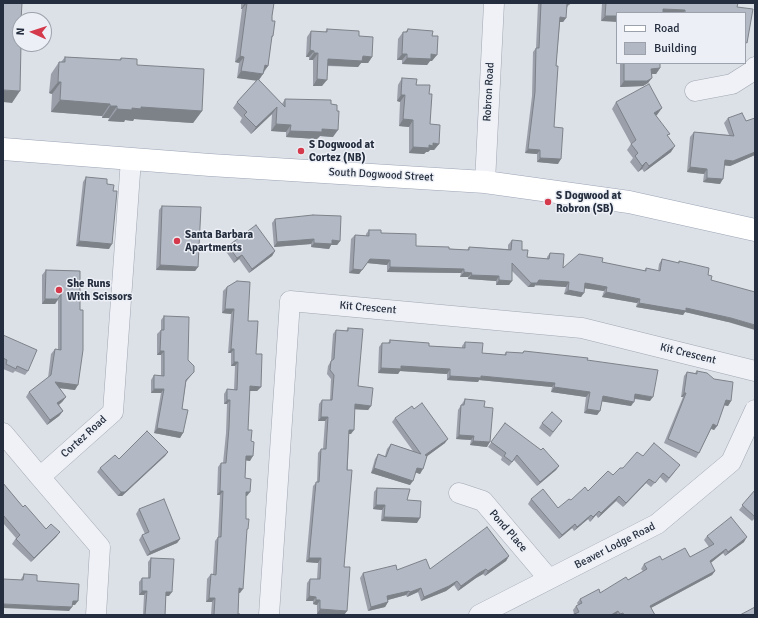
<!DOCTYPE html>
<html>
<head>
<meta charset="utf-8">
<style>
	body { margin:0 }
	#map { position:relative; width:758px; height:618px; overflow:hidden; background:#dce0e7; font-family:Signika,sans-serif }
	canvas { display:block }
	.frame { position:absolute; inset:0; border:4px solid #252e3e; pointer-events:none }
	.legend { position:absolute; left:616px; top:12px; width:130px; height:52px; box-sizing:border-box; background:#eceff5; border:1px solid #9ca2ac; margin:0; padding:5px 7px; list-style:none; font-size:12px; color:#252e3e }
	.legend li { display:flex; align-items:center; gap:8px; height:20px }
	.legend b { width:20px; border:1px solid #9ca2ac }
	.north { position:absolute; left:12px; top:12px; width:40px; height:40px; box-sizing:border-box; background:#eceff5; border:1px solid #9ca2ac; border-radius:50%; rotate:273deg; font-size:11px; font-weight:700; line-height:16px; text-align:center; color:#252e3e }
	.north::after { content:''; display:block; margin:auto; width:14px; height:18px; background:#d4394c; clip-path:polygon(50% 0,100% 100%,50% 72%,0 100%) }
</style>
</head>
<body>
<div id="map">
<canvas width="758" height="618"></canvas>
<div class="frame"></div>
<ul class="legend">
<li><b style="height:5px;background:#fff"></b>Road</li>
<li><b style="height:11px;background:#b3b9c4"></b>Building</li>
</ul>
<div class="north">N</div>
</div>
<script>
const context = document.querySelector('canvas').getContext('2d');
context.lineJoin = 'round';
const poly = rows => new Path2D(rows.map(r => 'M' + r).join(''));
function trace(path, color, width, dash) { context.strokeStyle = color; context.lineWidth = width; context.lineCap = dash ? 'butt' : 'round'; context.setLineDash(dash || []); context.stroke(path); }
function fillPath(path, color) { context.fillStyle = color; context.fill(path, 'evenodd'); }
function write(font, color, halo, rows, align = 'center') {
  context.font = font + ' Signika,sans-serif'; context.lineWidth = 3; context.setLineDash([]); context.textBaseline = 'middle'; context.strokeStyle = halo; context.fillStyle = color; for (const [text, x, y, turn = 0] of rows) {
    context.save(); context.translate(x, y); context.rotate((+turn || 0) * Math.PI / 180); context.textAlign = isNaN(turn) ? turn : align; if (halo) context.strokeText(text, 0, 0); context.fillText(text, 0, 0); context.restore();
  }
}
const minor = poly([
	[695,91,732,84,751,72,755,67],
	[485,182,494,3],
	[3,433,40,477],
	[459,493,483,501,549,579],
	[96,615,100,547,40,477,113,412,131,159],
	[269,615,290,301,582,328,755,371],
	[479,615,657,524,731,462,755,410]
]);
const major = poly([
	[3,149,210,165,485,182,629,202,755,230]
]);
const wall = poly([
	[241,3,274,3,272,16,273,36,271,39,268,66,259,80,282,104,285,99,331,104,333,137,320,136,317,139,286,137,286,132,271,131,272,114,251,134,240,122,242,118,233,108,237,102,257,80,237,78,239,63,235,62,242,9,241,9],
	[538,3,570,3,566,9,566,18,563,22,560,22,556,66,554,127,558,164,537,162,537,154,525,153,532,96,533,52,536,48],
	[602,3,735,3,737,7,745,13,617,13,601,21],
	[327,29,359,36,372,57,368,63,361,63,358,67,327,66,322,86,313,86,313,60,309,60,309,57,306,57,307,37,311,31,325,32],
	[408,29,432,61,430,61,427,65,402,64,402,60,397,60,398,39,403,32,405,32],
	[65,57,119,60,121,58,137,65,202,111,193,123,134,119,133,121,125,120,124,122,108,121,109,118,102,118,102,116,51,112,52,94,49,93,51,74,59,62,61,62],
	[620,63,660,63,660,68,656,74,652,74,648,83,643,86,620,87],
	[402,78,416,85,429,94,430,124,439,144,434,150,430,150,428,152,426,152,424,154,409,153,409,127,399,126,400,102,397,101,398,85],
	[616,102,662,108,656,115,668,136,671,152,644,172,642,169,638,172,630,162,633,158,627,150,631,144,612,109],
	[728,118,746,121,755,118,755,155,730,166,724,165,720,184,703,182,704,174,687,172,690,137,694,132,729,135,724,123],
	[86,177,107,184,109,249,76,246,83,182],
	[162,206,198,267,195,271,156,270,159,210],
	[275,219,340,241,337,245,331,245,329,249,311,247,311,244,274,247,272,223],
	[369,230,381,233,416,246,467,250,469,247,508,249,508,245,512,240,522,250,527,257,547,259,547,257,550,253,563,268,602,262,644,271,646,268,658,271,659,264,662,259,678,263,679,261,708,275,728,322,685,312,683,315,636,307,637,303,602,297,604,291,585,288,581,297,564,294,566,287,535,285,534,287,528,287,512,271,509,285,496,285,496,281,468,279,468,277,460,277,461,273,387,272,387,265,367,263,359,274,349,273,351,239,355,235,366,236,366,234],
	[228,246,275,251,272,256,249,273,239,259,234,263,225,250],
	[46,270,80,271,75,390,59,388,66,397,62,402,59,405,63,411,59,416,47,425,26,397,29,392,48,378,51,354,55,349,58,349,58,300,55,304,42,304,42,275],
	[227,287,248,321,256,354,261,387,257,391,249,391,248,430,250,461,246,460,245,478,247,496,246,496,246,532,240,593,239,593,238,614,240,615,211,615,212,602,206,602,207,579,211,574,213,574,215,541,218,537,220,495,217,495,218,467,221,463,223,463,226,433,227,404,224,404,224,394,227,389,234,390,235,366,231,366,231,353,228,353,231,314,222,313,223,291],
	[164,316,194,372,186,382,182,409,183,433,180,438,154,433,161,393,151,393,151,380,154,375,161,376,161,355,157,355,157,334,161,330,161,320],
	[348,328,358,386,371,406,368,410,354,409,351,434,349,434,344,567,347,611,344,615,317,614,317,605,313,604,313,601,306,601,307,583,310,579,317,579,318,563,306,562,313,486,317,482,318,453,321,449,323,449,325,421,318,421,319,404,322,400,330,400,331,379,327,374,328,366,331,361,333,334,336,330,346,331],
	[3,335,28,371,25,375,15,371,13,373,3,369,4,365,3,364],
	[390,340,429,346,462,348,462,346,465,342,482,353,504,355,506,352,522,353,524,351,587,360,650,401,634,399,631,406,602,401,600,411,597,415,584,413,586,397,551,392,552,387,479,380,478,382,447,380,447,374,400,371,398,374,378,373,379,347,382,343,388,343],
	[697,371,731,401,728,406,724,405,717,426,714,430,711,429,699,453,696,458,664,443,683,397,681,397,684,376,687,372,695,373],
	[465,399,484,407,487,447,470,445,471,440,456,439,458,410],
	[395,418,445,443,427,456,420,474,416,472,410,485,371,473,375,459,378,454,385,456,387,449,391,444,413,451,392,422],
	[562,421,550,437,539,428,542,423],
	[505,423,559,466,556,470,537,486,514,460,509,466,501,460,502,457,488,447],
	[168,452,165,456,122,496,118,496,97,472,100,468,119,459],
	[643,456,677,469,666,483,660,477,651,487,646,483,623,507,616,501,598,518,596,515,590,522,588,519,574,531,572,528,559,539,528,504,531,499,558,508,588,491,613,475,623,468],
	[3,483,23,507,46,529,60,532,56,537,31,562,12,544,16,538,3,523],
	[377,488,407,500,417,523,381,521,382,510,373,509,374,492],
	[755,490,755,518,752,521,739,510],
	[139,509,180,539,177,543,147,556,139,540,142,535,145,534,136,514],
	[707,536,744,542,725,556,723,553,710,563,715,571,712,575,651,608,655,615,572,615,574,614,573,610,576,606,578,605,577,603,580,599,600,593,628,580,643,571,641,569,644,564,662,560,690,557,709,547,704,540],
	[509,556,506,561,485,576,483,574,476,578,458,591,454,585,446,591,421,601,418,592,407,597,406,595,388,600,388,602,385,607,368,611,360,578,363,573,397,570,430,569],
	[151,558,169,596,166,596,165,615,143,615,144,595,139,595,139,582,142,578,148,578,148,562],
	[24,574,37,581,75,605,72,605,69,611,21,580,21,579]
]);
const shadedWall = poly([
	[245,3,247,3,242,9,241,9],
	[663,9,685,10,683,13,661,13],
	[605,16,617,16,617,22,601,21],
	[560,17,566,18,563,22,557,22],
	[310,50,314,51,309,57,306,57],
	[314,53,318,53,313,60,309,60],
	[402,54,407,54,402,60,397,60],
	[431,54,437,55,432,61,430,61,427,65,402,64,407,58],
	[240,56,244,57,239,63,235,62],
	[363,56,372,57,368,63,361,63,358,67,323,65,328,59],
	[265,65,268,66,263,72],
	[660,68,656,74,647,74,651,69],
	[241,71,263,74,258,81,237,78],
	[652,78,648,83,643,86,620,87,624,81],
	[317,79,327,80,322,86,313,86],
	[58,82,61,82,52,94,49,93],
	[3,90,20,91,12,103,3,102],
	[401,95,405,95,400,102,397,101],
	[60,100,110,104,102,116,51,112],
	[110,106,117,106,109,118,102,118],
	[141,107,202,111,193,123,134,119,133,121,125,120,124,122,108,121,117,109],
	[277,107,272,114,251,134,256,127],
	[662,108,657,115,649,119,654,113],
	[403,119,413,120,409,127,399,126],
	[276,124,291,125,286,132,271,131],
	[322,129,338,130,333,137,320,136,317,139,286,137,290,131],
	[433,143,439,144,434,150,430,150,428,152,426,152,424,154,409,153,413,147,429,145],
	[675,146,671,152,644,172,649,166],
	[528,149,540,150,537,154,525,153],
	[755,152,755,155,730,166,721,165,725,160],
	[540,158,561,159,558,164,537,162],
	[646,162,642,169,638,172,642,166],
	[690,167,707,169,704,174,687,172],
	[707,178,723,179,720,184,703,182],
	[314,239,311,244,274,247,277,242],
	[332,240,340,241,337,245,331,245,329,249,311,247,314,243],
	[79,241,112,244,109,249,76,246],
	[275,251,272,256,249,273,252,269],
	[242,255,239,259,234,263,237,258],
	[370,259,390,260,387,265,367,263,359,274,349,273,353,269],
	[160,265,198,267,195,271,156,270],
	[390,267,464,269,461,273,387,272],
	[464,272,472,273,468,277,460,277],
	[471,275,499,276,496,281,468,279],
	[499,280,512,281,509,285,496,285],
	[539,280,569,282,566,287,535,285],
	[531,283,537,283,534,287,528,287],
	[585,283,607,287,604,291,582,288],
	[568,290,584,293,581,297,564,294],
	[606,292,640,299,637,303,602,297],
	[45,299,58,299,55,304,42,304],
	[639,303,686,308,731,318,755,325,755,330,728,322,685,312,683,315,636,307],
	[225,309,234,309,231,314,222,313],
	[231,349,234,349,231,353,228,353],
	[160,351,164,351,161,355,157,355],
	[234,362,238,362,235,366,231,366],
	[401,366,450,369,447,374,400,371,398,374,378,373,381,368],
	[450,376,481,376,555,383,552,387,479,380,478,382,447,380],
	[55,382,78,385,75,390,51,387],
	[250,386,261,387,257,391,247,391],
	[554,387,590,392,586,397,551,392],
	[154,389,164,389,161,393,151,393],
	[684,393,686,393,683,397,681,397],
	[635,394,653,397,650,401,632,398],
	[603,396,634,402,631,406,599,401],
	[66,397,62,402,54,408,57,403],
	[227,400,230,400,227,404,224,404],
	[726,400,731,401,728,406,723,405],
	[355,404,371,406,368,410,351,409],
	[587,409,600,411,597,415,584,413],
	[63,411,59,416,47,425,50,420],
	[321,417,328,417,325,421,318,421],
	[713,424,717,426,714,430,710,428],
	[157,428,183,433,180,438,154,433],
	[349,430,354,430,351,434,346,434],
	[459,435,474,436,471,440,456,439],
	[448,439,445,443,422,460,425,455],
	[473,441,490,442,487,447,470,445],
	[168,452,165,456,122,496,118,496,121,492],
	[246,456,253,456,250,461,243,460],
	[559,466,556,470,537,486,540,482],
	[374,468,413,481,410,485,371,473],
	[417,468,423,469,420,474,414,472],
	[649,479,646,483,623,507,626,503],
	[220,491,223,491,220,495,217,495],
	[246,492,250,492,247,496,243,496],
	[619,496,616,501,598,518,601,513],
	[376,505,385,505,382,510,373,509],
	[599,511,596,515,590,522,593,517],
	[591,515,588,519,574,531,577,527],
	[384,517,420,518,417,523,381,521],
	[575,524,572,528,559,539,562,535],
	[60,532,56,537,31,562,34,558],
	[747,537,744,542,725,556,728,552],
	[180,539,177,543,147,556,150,552],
	[726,549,723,553,707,566,710,561],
	[509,556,506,561,485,576,488,571],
	[309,558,321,558,318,563,306,562],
	[486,569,483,574,476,578,458,591,461,586,479,573],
	[715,571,712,575,647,610,650,606],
	[457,581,454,585,446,591,421,601,424,597],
	[239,588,243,589,240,593,236,593],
	[421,588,418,592,407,597,410,592],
	[142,591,147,591,144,595,139,595],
	[409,591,406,595,384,601,387,596],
	[166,592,172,592,169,596,163,596],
	[309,596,316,597,313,601,306,601],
	[209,598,215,598,212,602,206,602],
	[316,600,320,600,317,605,313,604],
	[73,601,78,601,75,605,69,605],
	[388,602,385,607,368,611,371,607],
	[3,604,72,607,69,611,3,608],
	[320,609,347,611,344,615,317,614],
	[618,611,616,615,611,615]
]);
const building = poly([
	[3,3,22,3,21,20,20,20,20,44,21,44,20,91,3,90,3,3],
	[247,3,274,3,272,16,272,21,275,21,273,36,272,36,268,66,265,65,263,74,241,71,244,57,240,56,247,3],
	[541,3,570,3,570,4,567,4,566,18,560,17,556,66,558,66,554,127,563,128,561,159,540,158,540,150,528,149,535,92,536,48,539,48,541,3],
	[606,3,738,3,737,7,753,9,747,43,745,42,745,13,685,13,685,10,663,9,663,13,617,13,617,16,605,16,606,3],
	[327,29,359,31,359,36,373,37,372,57,363,56,362,61,328,59,327,80,317,79,318,53,314,53,314,51,310,50,311,31,327,32,327,29],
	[408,29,433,31,432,36,438,36,437,55,431,54,431,59,407,58,407,54,402,54,403,32,407,32,408,29],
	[65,57,121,60,121,58,137,59,137,65,204,69,202,111,141,107,141,109,132,108,132,110,117,109,117,106,110,106,110,104,60,100,61,82,58,82,59,62,65,62,65,57],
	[624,63,660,63,660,68,651,69,652,78,647,81,624,81,624,63],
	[402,78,417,79,416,85,430,85,429,94,432,94,430,124,440,125,439,144,433,143,433,146,429,145,429,148,413,147,413,120,403,119,405,95,401,95,402,78],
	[258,79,285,107,285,99,331,100,331,104,337,105,337,111,339,111,338,130,322,129,322,132,290,131,291,125,276,124,277,107,256,127,244,115,247,112,237,102,258,79],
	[649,84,662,108,654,113,670,134,667,135,675,146,649,166,646,162,642,166,635,156,638,153,631,144,636,140,616,102,649,84],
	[742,113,746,121,755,118,755,152,733,161,725,160,723,179,707,178,707,169,690,167,694,132,734,136,728,118,742,113],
	[86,177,107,179,107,184,114,185,113,191,117,191,112,244,79,241,86,177],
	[162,206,201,207,198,267,160,265,162,206],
	[313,215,341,216,340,241,332,240,332,244,314,243,314,239,277,242,275,219,313,215],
	[256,225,275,251,252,269,242,255,237,258,228,246,256,225],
	[369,230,381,230,381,233,416,234,416,246,449,247,449,249,469,250,469,247,511,250,512,240,522,241,522,250,528,250,527,257,549,259,550,253,564,254,563,268,579,254,603,258,602,262,646,271,646,268,660,271,662,259,679,263,679,261,709,268,708,275,712,276,711,280,755,292,755,325,731,318,686,308,686,311,639,303,640,299,606,292,607,287,585,283,584,293,568,290,569,282,539,280,537,283,531,283,512,263,512,281,499,280,499,276,471,275,472,273,464,272,464,269,390,267,390,260,370,259,362,270,353,269,355,235,369,236,369,230],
	[46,270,80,271,80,310,83,310,83,350,78,385,55,382,66,397,57,403,63,411,50,420,29,392,51,375,55,349,61,350,61,294,58,299,45,299,46,270],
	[237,281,250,282,248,321,258,321,256,354,262,354,261,387,250,386,248,430,252,430,251,441,254,442,253,456,246,456,245,478,251,479,250,492,246,492,246,519,249,519,248,529,247,529,243,589,239,588,238,614,240,614,240,615,214,615,215,598,209,598,211,574,216,575,218,537,221,537,223,491,220,491,221,463,226,463,229,428,230,400,227,400,227,389,237,390,238,362,234,362,234,349,231,349,234,309,225,309,227,287,237,281],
	[164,316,189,317,188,360,194,366,194,372,186,380,182,409,188,410,183,433,157,428,164,389,154,389,154,375,164,376,164,351,160,351,161,330,164,330,164,316],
	[348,328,363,329,358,386,373,388,371,406,355,404,354,430,349,430,347,470,352,470,344,567,350,567,347,611,320,609,320,600,316,600,316,597,309,596,310,579,320,579,321,558,309,558,316,482,319,482,321,449,326,449,328,417,321,417,322,400,332,400,334,375,330,370,331,361,334,359,336,330,348,331,348,328],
	[3,335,37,350,28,371,17,366,16,369,6,364,7,360,3,358,3,335],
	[390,340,429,343,429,346,465,348,465,342,483,343,482,353,506,355,506,352,523,353,524,351,588,358,587,360,658,370,653,397,635,394,634,402,603,396,600,411,587,409,590,392,554,387,555,383,481,376,481,378,450,376,450,369,401,366,401,369,381,368,382,343,390,343,390,340],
	[697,371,707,373,714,379,733,382,731,401,726,400,717,426,713,424,699,453,668,439,686,393,684,393,687,372,697,374,697,371],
	[465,399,485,401,484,407,493,408,490,442,473,441,474,436,459,435,461,405,464,405,465,399],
	[422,403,448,439,425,455,427,456,423,469,417,468,413,481,374,468,378,454,386,457,391,444,421,454,395,418,412,406,414,409,422,403],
	[552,412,562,421,553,432,542,423,552,412],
	[505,423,541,450,543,448,559,466,540,482,517,455,512,462,504,456,506,453,491,442,505,423],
	[147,431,168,452,125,492,121,492,100,468,115,455,119,459,147,431],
	[654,443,680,465,669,478,663,473,655,483,649,479,626,503,619,496,601,513,599,511,593,517,591,515,577,527,575,524,562,535,531,499,543,489,558,508,569,499,571,500,585,487,588,491,608,471,613,475,620,468,623,468,637,452,643,456,654,443],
	[3,483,23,507,25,505,46,529,51,524,60,532,34,558,16,539,20,535,3,515,3,483],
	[377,488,410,489,407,500,421,501,420,518,384,517,385,505,376,505,377,488],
	[755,490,755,517,742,505,755,490],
	[164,499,180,539,150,552,142,535,149,532,139,509,164,499],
	[731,517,747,537,728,552,726,549,710,561,715,571,650,606,655,615,624,615,623,613,620,614,618,611,611,615,572,615,579,612,576,606,582,603,580,599,599,589,600,593,626,577,628,580,647,569,644,564,660,556,662,560,685,548,690,557,714,544,707,536,731,517],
	[487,527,509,556,488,571,486,569,479,573,461,586,457,581,449,586,424,597,421,588,410,592,409,591,387,596,388,602,371,607,363,573,396,565,397,570,426,559,430,569,487,527],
	[151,558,174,559,172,592,166,592,165,615,145,615,147,591,142,591,142,578,150,578,151,558],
	[24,574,37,575,37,581,79,584,78,601,73,601,72,607,3,604,3,579,23,580,24,574],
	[755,607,755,615,740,615,755,607]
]);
const markers = [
	[301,151,4,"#d4394c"],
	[548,202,4,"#d4394c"],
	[177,241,4,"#d4394c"],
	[59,290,4,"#d4394c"]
];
const streetNames = [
	["Robron Road",489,92,-87],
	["South Dogwood Street",381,175,3],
	["Kit Crescent",368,308,5],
	["Kit Crescent",688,354,14],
	["Cortez Road",84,437,-42],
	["Pond Place",508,531,49],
	["Beaver Lodge Road",615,546,-27]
];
const poiNames = [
	["S Dogwood at",309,145],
	["Cortez (NB)",309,158],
	["S Dogwood at",556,196],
	["Robron (SB)",556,209],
	["Santa Barbara",185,235],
	["Apartments",185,248],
	["She Runs",67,284],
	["With Scissors",67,297]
];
trace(minor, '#a1a7b1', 21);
trace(major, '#9ba4b4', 23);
trace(minor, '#eff1f6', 20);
trace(major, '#fff', 22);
fillPath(wall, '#9a9fa9');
fillPath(shadedWall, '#7d8289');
fillPath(building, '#b3b9c4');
trace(building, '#7d8289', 1);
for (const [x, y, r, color] of markers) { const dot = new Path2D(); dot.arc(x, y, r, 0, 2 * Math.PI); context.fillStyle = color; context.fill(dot); trace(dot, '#eceff5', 1.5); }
write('11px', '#252e3e', '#eceff5', streetNames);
write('bold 11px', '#252e3e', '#eceff5', poiNames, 'left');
</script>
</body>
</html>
